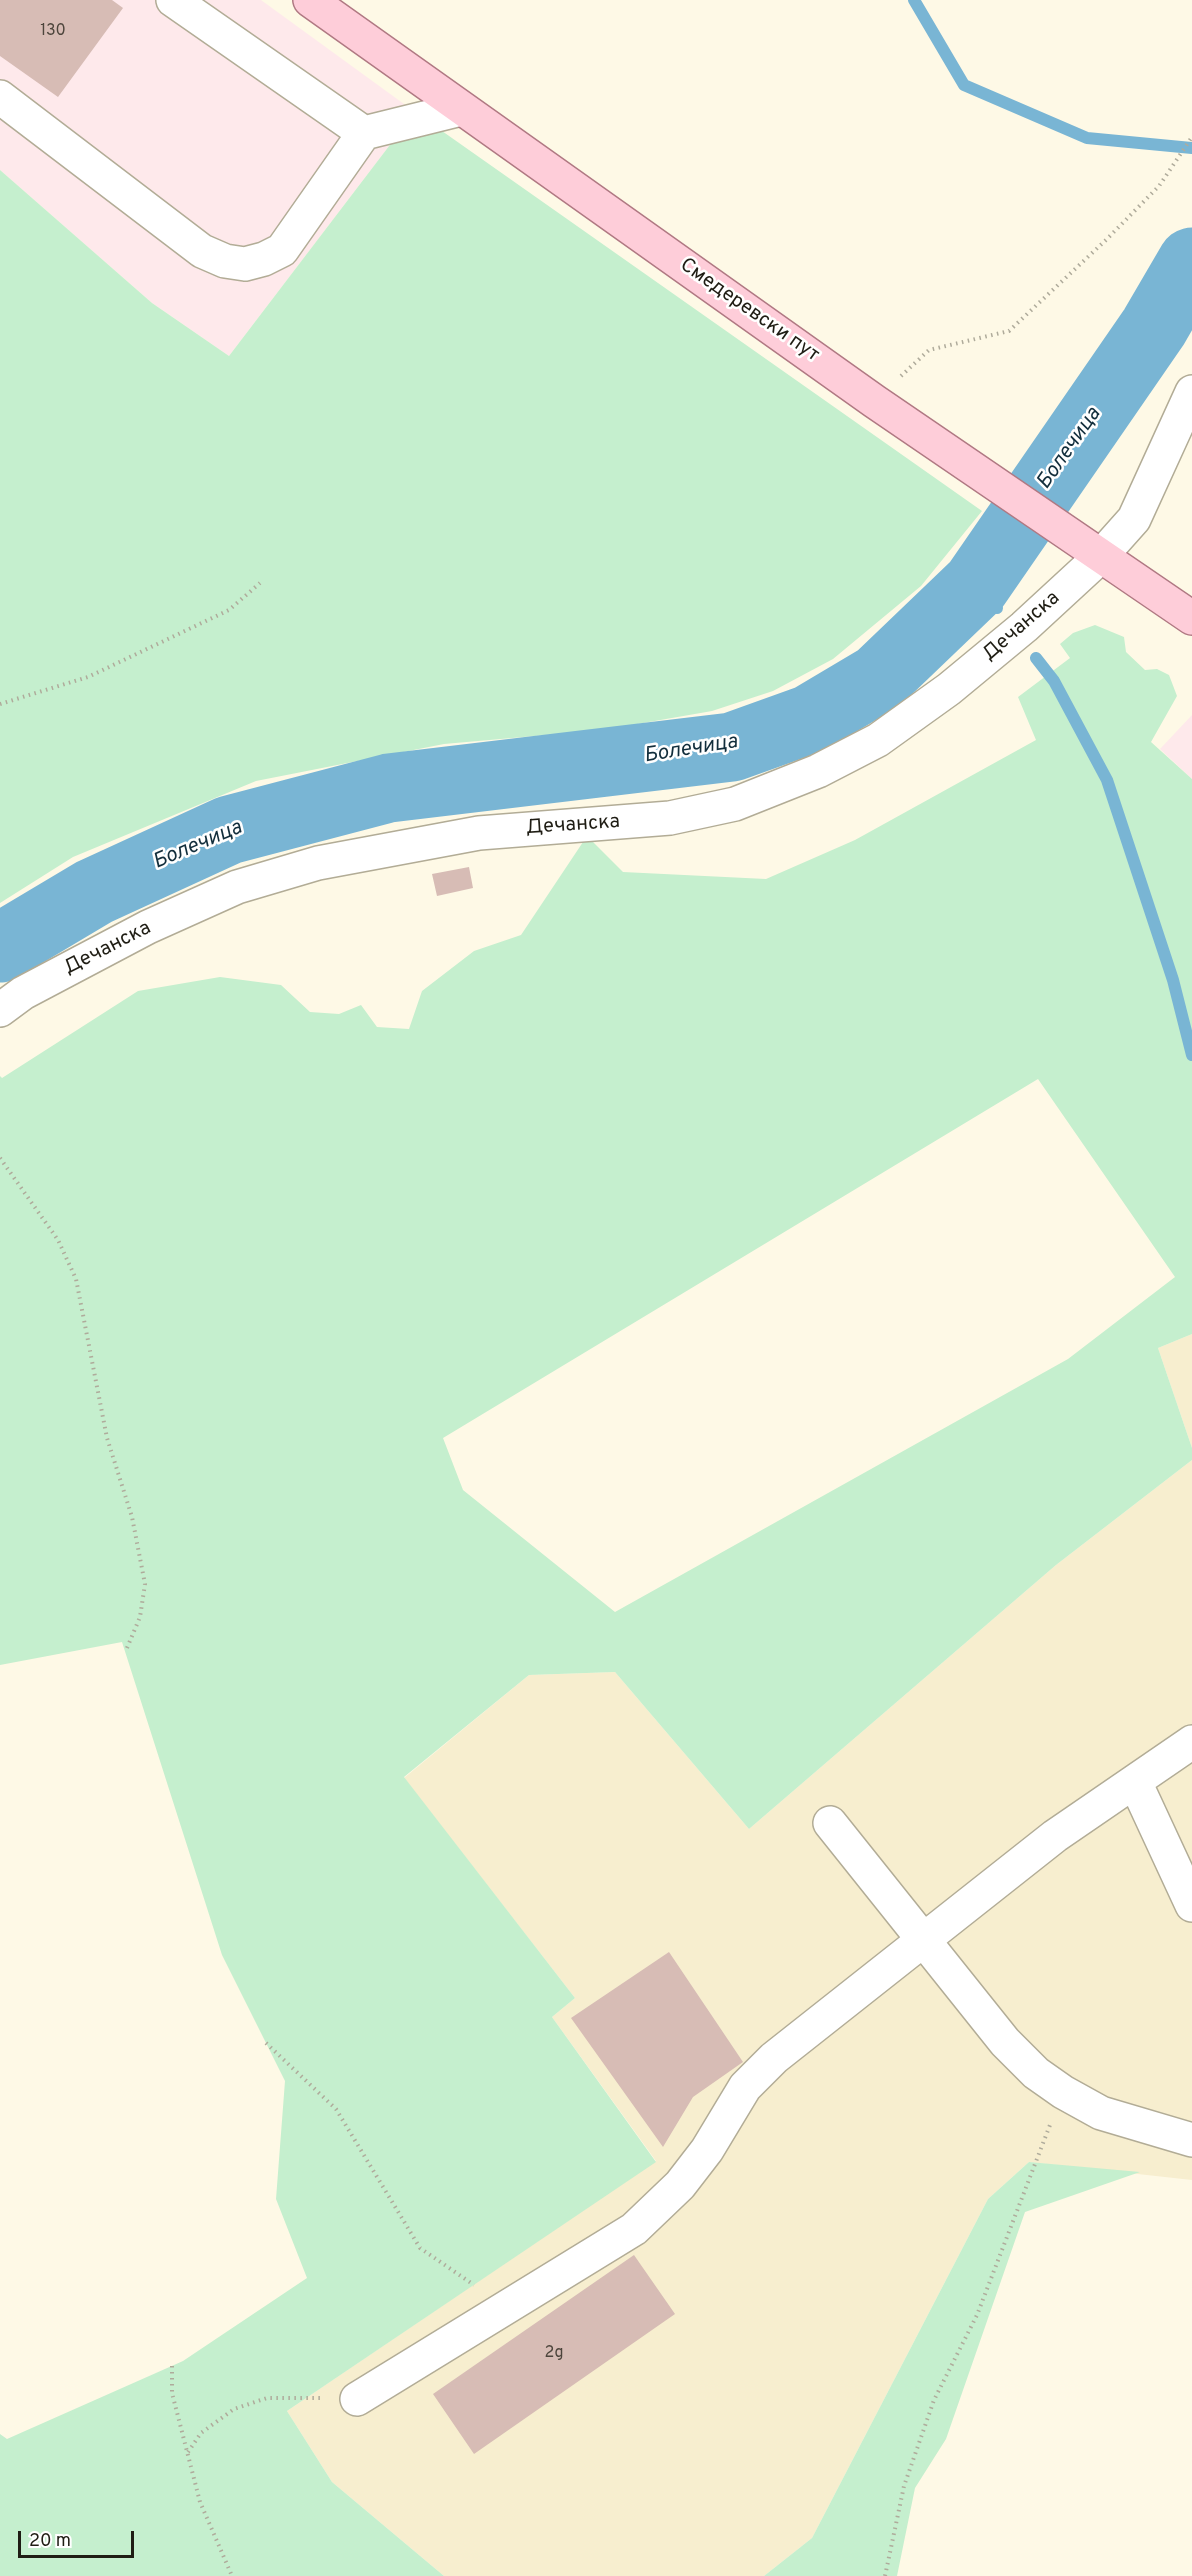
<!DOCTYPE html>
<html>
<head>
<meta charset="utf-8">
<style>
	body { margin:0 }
	#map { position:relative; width:1192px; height:2576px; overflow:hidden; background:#fef9e6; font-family:Overpass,sans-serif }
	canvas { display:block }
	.scale { position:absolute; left:18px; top:2531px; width:116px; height:27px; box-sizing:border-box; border:3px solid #1f1d14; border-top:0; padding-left:8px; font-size:18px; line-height:21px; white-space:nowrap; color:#1f1d14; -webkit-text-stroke:4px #fff; paint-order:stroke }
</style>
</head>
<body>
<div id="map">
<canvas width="1192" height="2576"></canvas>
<div class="scale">20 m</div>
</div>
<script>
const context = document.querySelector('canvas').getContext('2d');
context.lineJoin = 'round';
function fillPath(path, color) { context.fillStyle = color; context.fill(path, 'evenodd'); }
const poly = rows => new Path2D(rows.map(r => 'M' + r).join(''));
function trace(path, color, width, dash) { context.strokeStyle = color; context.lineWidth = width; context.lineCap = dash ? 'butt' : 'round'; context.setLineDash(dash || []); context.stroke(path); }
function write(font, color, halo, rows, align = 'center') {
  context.font = font + ' Overpass,sans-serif'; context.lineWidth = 5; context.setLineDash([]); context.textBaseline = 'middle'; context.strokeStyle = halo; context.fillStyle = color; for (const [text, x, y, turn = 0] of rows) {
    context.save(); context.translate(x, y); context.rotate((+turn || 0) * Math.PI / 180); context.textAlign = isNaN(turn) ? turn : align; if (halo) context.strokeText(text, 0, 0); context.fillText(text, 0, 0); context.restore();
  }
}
const commercial = poly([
	[0,0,261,0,415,112,229,356,152,303,0,170],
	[1192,715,1192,779,1160,749]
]);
const built = poly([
	[1192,1334,1192,1448,1158,1348],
	[1192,1460,1192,2180,1029,2162,988,2199,812,2538,764,2576,444,2576,332,2482,287,2411,656,2161,552,2017,575,1998,404,1778,529,1675,615,1672,749,1829,1056,1565]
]);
const green = poly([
	[415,112,982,511,921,586,833,659,773,691,712,711,603,730,444,744,256,781,73,857,0,903,0,170,152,303,229,356],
	[1095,625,1124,637,1126,652,1145,670,1157,669,1169,675,1177,696,1151,742,1192,779,1192,1334,1158,1348,1192,1448,1192,1460,1056,1565,749,1829,615,1672,529,1675,404,1777,575,1998,552,2017,656,2162,287,2411,332,2482,444,2576,0,2576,0,2434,7,2439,183,2361,307,2278,276,2199,285,2081,222,1955,122,1642,0,1665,0,1076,2,1078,138,991,220,977,281,985,310,1012,339,1014,361,1005,377,1027,409,1029,422,991,474,951,521,935,587,836,623,872,766,879,855,840,1036,740,1018,697,1070,658,1060,644,1073,633],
	[1038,1079,1175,1277,1068,1359,615,1612,463,1490,443,1438],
	[1029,2162,1140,2172,1025,2212,946,2439,915,2488,897,2576,764,2576,812,2538,988,2199]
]);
const stream = poly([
	[914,0,964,85,1087,138,1192,148],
	[976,585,997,608],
	[1036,658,1054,681,1107,780,1173,980,1192,1055]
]);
const river = poly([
	[0,948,94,892,229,830,389,788,732,747,810,719,879,678,976,585,1154,327,1192,262]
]);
const building = poly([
	[0,0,112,0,123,8,58,97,0,56],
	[469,867,473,888,437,896,432,874],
	[669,1952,743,2062,693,2097,663,2147,571,2018],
	[634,2255,675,2314,474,2454,433,2394]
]);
const path = poly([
	[901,376,929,350,1009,331,1107,239,1159,186,1192,137],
	[0,704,88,677,229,610,260,583],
	[0,1158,58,1240,76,1279,107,1438,132,1517,145,1584,140,1617,127,1648],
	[266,2043,336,2109,420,2248,474,2285],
	[172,2366,172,2393,200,2502,232,2576],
	[188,2452,201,2433,234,2409,267,2398,323,2398],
	[885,2576,904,2486,934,2400,977,2315,1050,2125]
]);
const minor = poly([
	[173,0,364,133,461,109],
	[0,97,202,251,225,261,245,264,264,259,282,250,364,133],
	[0,1010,23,993,148,927,237,887,318,863,479,833,670,818,735,804,818,771,878,740,949,689,1024,627,1101,556,1134,519,1192,392],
	[1135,1782,1192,1905],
	[830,1823,1005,2042,1036,2073,1063,2092,1101,2113,1192,2140],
	[357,2399,634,2229,680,2185,707,2150,745,2087,774,2058,1055,1836,1192,1742]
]);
const major = poly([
	[310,0,874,401,1192,618]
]);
const numberNames = [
	["130",53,32],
	["2g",554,2354]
];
const streetNames = [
	["Смедеревски пут",749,311,35],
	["Дечанска",1022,627,-41],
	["Дечанска",573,826,-4],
	["Дечанска",108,949,-27]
];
const waterNames = [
	["Болечица",1070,449,-55],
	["Болечица",691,750,-9],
	["Болечица",198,846,-23]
];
fillPath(commercial, '#fee9eb');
fillPath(built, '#f7eecf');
fillPath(green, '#c5efce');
trace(stream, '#79b5d4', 12);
trace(river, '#79b5d4', 69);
fillPath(building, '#d7bcb5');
trace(minor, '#b2ac96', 36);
trace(major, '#b07983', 36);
trace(path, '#afab9b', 4, [1.5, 4.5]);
trace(minor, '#fff', 33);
trace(major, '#fecdd9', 33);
write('16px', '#4d453c', null, numberNames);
write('20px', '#1f1d14', '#fff', streetNames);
write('italic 21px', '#122e3c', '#fff', waterNames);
</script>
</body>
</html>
